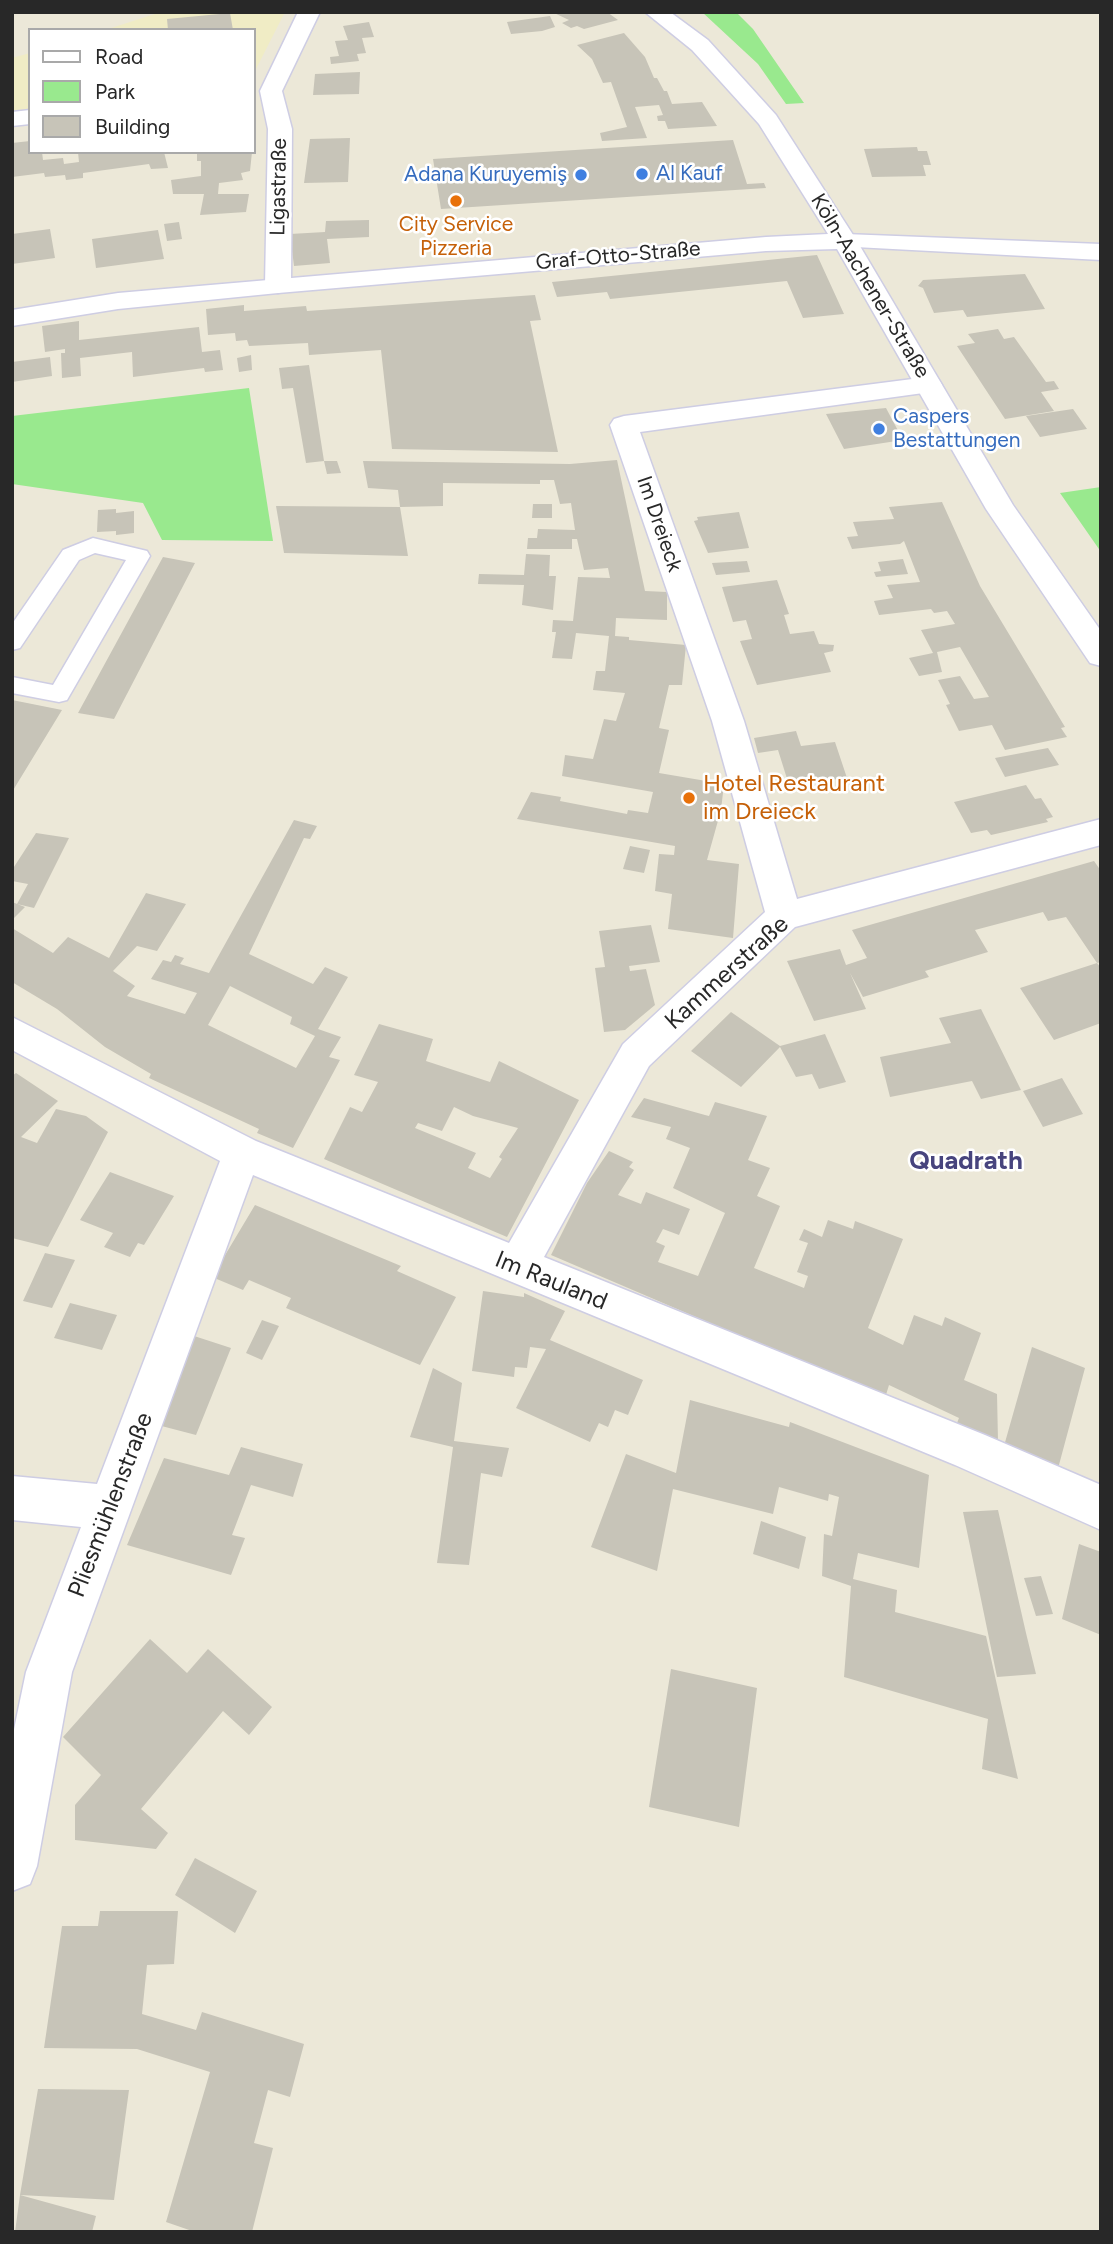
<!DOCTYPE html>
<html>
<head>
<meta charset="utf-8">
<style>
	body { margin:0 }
	#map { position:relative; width:1113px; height:2244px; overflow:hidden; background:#ece8d8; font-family:Figtree,sans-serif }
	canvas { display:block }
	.frame { position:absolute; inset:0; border:14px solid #282828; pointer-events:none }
	.legend { position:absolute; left:28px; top:28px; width:228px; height:126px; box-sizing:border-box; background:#fff; border:2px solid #a9a9a9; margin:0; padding:9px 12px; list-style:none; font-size:21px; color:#282828 }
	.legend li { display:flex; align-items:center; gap:14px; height:35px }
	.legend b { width:35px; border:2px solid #a9a9a9 }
</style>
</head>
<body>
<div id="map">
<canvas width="1113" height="2244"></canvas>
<div class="frame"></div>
<ul class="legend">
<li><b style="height:9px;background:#fff"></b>Road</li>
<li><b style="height:19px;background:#99e98e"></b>Park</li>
<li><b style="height:19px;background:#c7c4b8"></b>Building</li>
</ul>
</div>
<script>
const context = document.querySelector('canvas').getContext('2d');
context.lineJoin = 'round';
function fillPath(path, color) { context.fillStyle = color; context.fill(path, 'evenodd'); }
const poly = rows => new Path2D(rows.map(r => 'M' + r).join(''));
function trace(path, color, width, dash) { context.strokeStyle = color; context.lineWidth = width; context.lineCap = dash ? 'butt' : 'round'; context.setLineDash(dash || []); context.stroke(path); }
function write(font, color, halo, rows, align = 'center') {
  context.font = font + ' Figtree,sans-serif'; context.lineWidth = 5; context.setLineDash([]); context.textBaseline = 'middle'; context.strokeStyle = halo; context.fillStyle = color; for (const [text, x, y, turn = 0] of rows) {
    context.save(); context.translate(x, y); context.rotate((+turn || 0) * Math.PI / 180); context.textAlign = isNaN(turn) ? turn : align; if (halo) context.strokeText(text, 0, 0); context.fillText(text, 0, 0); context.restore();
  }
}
const education = poly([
	[161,12,285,12,254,73,254,30,105,30],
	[30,53,30,110,12,112,12,58]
]);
const green = poly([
	[702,12,736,12,753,29,804,103,786,104,758,64],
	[249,388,273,541,162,540,143,503,12,484,12,416],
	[1101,487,1101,552,1060,493]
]);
const building = poly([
	[552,12,607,12,618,20,584,29,577,26,571,28,562,23,569,20],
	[230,13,233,30,168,30,167,19],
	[550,16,555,27,542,31,511,34,507,22],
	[369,22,374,37,362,38,366,53,357,54,359,61,331,64,330,57,339,56,335,41,348,40,343,26],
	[624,33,645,57,654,78,657,78,664,91,667,91,672,104,702,102,717,126,668,129,665,121,658,121,657,116,663,115,659,105,635,107,647,138,602,141,600,133,627,127,611,82,603,83,592,59,577,45],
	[360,72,359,94,313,95,315,74],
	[350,138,348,182,304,183,310,139],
	[733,140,747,184,764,183,766,188,441,209,433,159],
	[30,141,30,152,42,152,43,160,63,158,64,164,79,162,78,152,164,152,168,168,151,169,149,164,83,173,83,178,66,180,65,175,45,177,44,173,12,177,12,143],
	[917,147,918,151,927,151,931,165,923,165,926,176,872,177,864,149],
	[197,152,252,152,250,171,241,173,243,180,219,183,218,194,249,194,246,212,200,215,204,194,173,194,171,180,201,176,201,161,197,161],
	[369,220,369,237,327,239,330,263,294,266,290,234,325,232,326,221],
	[179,222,182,239,167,241,164,224],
	[50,229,55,258,12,264,12,234],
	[158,230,164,259,96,268,92,239],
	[817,255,844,314,803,318,787,281,610,299,607,292,557,297,552,282],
	[1025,274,1045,309,967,317,963,310,934,313,923,288,918,286,923,280],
	[535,295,541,320,530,321,558,452,392,449,381,350,309,355,308,343,249,346,247,340,236,341,235,333,208,335,206,309,244,305,244,311,306,306,307,311],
	[79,321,79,340,199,327,202,352,220,350,223,370,205,372,204,368,133,377,132,352,80,358,81,376,62,378,61,353,65,353,65,349,45,352,42,326],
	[998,329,1004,339,1014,337,1046,382,1054,381,1059,389,1041,392,1054,411,1005,419,957,346,975,343,968,334],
	[251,355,252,370,239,372,237,358],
	[50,357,52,376,12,382,12,362],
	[309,365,324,461,337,461,341,473,327,474,324,461,306,463,293,388,282,389,279,368],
	[886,408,903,440,844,449,826,414],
	[1073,409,1087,429,1040,437,1026,416],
	[617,460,645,591,667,592,667,620,616,618,615,636,629,637,629,640,686,645,682,685,669,685,659,728,669,730,659,773,724,784,721,810,707,860,739,864,733,938,668,929,672,894,655,891,659,854,674,855,675,846,517,819,531,792,561,797,560,801,627,814,628,810,648,813,653,792,562,776,565,755,593,759,604,719,616,721,625,693,593,690,596,671,605,671,609,636,576,633,572,659,552,658,556,632,552,632,553,620,573,621,578,577,610,578,608,568,584,570,577,539,572,539,572,549,527,549,528,538,537,538,538,529,575,530,571,503,560,504,554,480,540,480,540,484,443,483,443,506,400,507,398,490,368,488,363,461,570,464],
	[942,502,980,586,1065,727,1061,728,1067,737,1005,750,992,725,959,731,946,705,950,704,938,680,960,676,974,699,989,697,960,647,937,652,942,672,919,676,909,658,933,653,921,630,955,624,947,611,934,613,931,609,879,615,874,601,893,598,887,585,920,582,904,541,900,544,852,549,847,537,858,536,853,522,894,519,889,507],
	[533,504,552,504,552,518,532,518],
	[276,506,400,507,408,556,284,553],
	[116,509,116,513,134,511,134,533,116,535,116,531,97,532,98,510],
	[739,512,749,548,708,553,694,521,698,520,697,517],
	[526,554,550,555,549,576,556,576,553,610,522,605,524,585,478,584,479,574,524,575],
	[163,557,195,563,114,719,78,713],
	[903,559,908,574,876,577,874,572,881,571,878,562],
	[747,561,750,572,716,575,712,563],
	[777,580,789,614,784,615,790,634,814,631,819,644,834,645,833,651,824,653,831,672,757,685,740,641,752,639,746,620,733,622,722,587],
	[12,700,62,710,12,792],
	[796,731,801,746,835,742,847,778,789,785,778,750,758,753,754,738],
	[1048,748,1059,765,1005,777,995,758],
	[1026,785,1035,799,1041,798,1053,817,1046,819,1048,822,991,835,987,830,971,833,954,802],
	[294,820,317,826,310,839,304,838,249,954,313,984,325,967,348,977,318,1029,341,1037,329,1057,340,1060,293,1148,257,1133,259,1129,149,1078,151,1074,105,1047,57,1009,12,982,12,928,53,953,68,937,109,958,146,893,186,904,157,951,137,946,113,971,135,986,127,996,185,1014,197,993,151,979,163,960,171,962,175,955,184,958,180,964,209,973],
	[230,986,292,1017,290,1024,315,1036,296,1068,208,1025],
	[36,833,69,838,34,908,17,904,28,884,12,881,12,870],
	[630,846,650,850,644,873,623,869],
	[1094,861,1101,871,1101,962,1097,963,1066,917,1048,921,1043,912,975,930,988,952,925,971,929,977,863,997,850,973,866,1009,814,1021,787,961,840,949,846,965,867,958,852,930],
	[12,902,25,907,12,920],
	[651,925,660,962,629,966,630,971,646,969,655,1005,625,1030,604,1032,595,968,605,967,599,931],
	[1097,963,1101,968,1101,1023,1054,1040,1020,988],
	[981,1009,1021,1090,981,1099,972,1081,890,1097,880,1057,951,1043,939,1018],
	[731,1012,780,1046,825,1034,846,1082,819,1089,812,1074,796,1077,780,1047,741,1087,691,1051],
	[379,1024,433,1039,426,1061,490,1082,499,1061,579,1100,507,1237,324,1159,350,1107,362,1112,378,1082,354,1075],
	[454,1107,473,1116,518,1128,499,1157,502,1159,490,1178,468,1168,476,1153,415,1128,418,1123,442,1131],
	[16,1073,58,1101,21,1137,37,1143,56,1109,86,1116,108,1132,48,1247,12,1238,12,1076],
	[1062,1078,1083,1114,1043,1127,1023,1091],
	[644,1098,705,1115,709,1116,715,1102,767,1116,748,1160,770,1168,757,1196,780,1206,754,1268,804,1288,808,1276,797,1272,808,1243,799,1240,804,1229,822,1237,828,1220,853,1229,855,1221,903,1239,868,1328,903,1345,914,1315,942,1326,945,1317,981,1333,964,1380,997,1394,998,1441,957,1423,959,1418,889,1385,885,1398,551,1255,587,1183,609,1151,633,1162,629,1167,634,1170,618,1195,641,1204,646,1192,690,1209,679,1235,663,1229,656,1242,665,1246,658,1262,698,1276,725,1213,673,1188,690,1148,666,1139,671,1127,631,1117],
	[110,1172,174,1196,144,1245,138,1243,130,1257,104,1247,113,1233,80,1220],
	[255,1205,401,1266,397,1271,456,1297,420,1365,286,1308,291,1298,249,1280,243,1290,212,1277],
	[45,1253,75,1260,52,1308,23,1301],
	[483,1291,524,1297,524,1293,565,1311,550,1340,643,1380,628,1415,615,1410,608,1427,599,1423,590,1442,516,1408,546,1349,530,1347,527,1368,515,1367,514,1377,472,1371],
	[70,1303,117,1315,102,1350,54,1338],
	[262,1320,279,1326,262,1360,246,1353],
	[188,1334,231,1348,196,1435,150,1423],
	[1032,1347,1085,1368,1056,1476,1002,1453],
	[433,1368,462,1383,454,1441,509,1448,502,1477,481,1473,469,1565,437,1563,453,1447,410,1437],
	[690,1400,789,1427,790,1422,929,1475,919,1568,858,1553,853,1579,897,1590,895,1612,986,1636,1018,1779,982,1769,988,1719,844,1677,851,1586,822,1576,824,1534,832,1536,839,1497,829,1494,828,1501,779,1487,773,1514,673,1489,657,1571,591,1547,626,1454,676,1473],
	[241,1447,303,1464,293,1497,251,1485,232,1535,245,1538,231,1575,127,1545,164,1458,229,1475],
	[998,1510,1026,1633,1036,1674,997,1677,963,1512],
	[761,1521,806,1537,799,1569,753,1554],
	[1079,1544,1101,1552,1101,1635,1062,1619],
	[1041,1576,1053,1614,1036,1616,1024,1578],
	[150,1639,187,1673,208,1649,272,1707,249,1735,223,1711,141,1809,168,1833,156,1849,75,1840,75,1805,101,1775,63,1737],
	[671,1669,757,1688,739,1827,649,1807],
	[195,1858,257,1891,235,1933,175,1895],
	[100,1911,178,1911,174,1964,147,1965,142,2014,196,2030,202,2012,304,2044,290,2097,268,2090,254,2143,273,2148,252,2232,195,2232,166,2222,210,2072,137,2049,44,2048,62,1926,98,1926],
	[38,2089,129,2090,114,2200,20,2195],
	[20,2195,96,2216,92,2232,15,2232]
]);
const lane = poly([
	[93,538,147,551,150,556,67,700,59,702,12,693,12,677,53,685,126,560,95,553,79,560,20,648,12,650,12,624,63,550,93,538]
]);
const street = poly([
	[298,12,320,12,282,91,292,129,291,285,287,290,278,293,269,290,265,285,268,129,260,91,298,12],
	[30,110,30,124,12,126,12,112,30,110],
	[845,234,1101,244,1101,260,836,246,833,241,836,236,845,234],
	[928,377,938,379,942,385,938,391,640,432,744,721,797,899,1101,819,1101,845,795,927,649,1066,544,1257,985,1435,1101,1485,1101,1530,955,1465,253,1175,72,1672,37,1866,30,1884,12,1891,12,1739,26,1672,81,1527,12,1520,12,1476,97,1484,220,1161,12,1050,12,1017,256,1141,509,1243,623,1044,765,912,712,721,610,425,614,419,624,416,928,377]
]);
const secondary = poly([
	[645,12,670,12,708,40,776,115,857,241,1013,505,1101,631,1101,666,1090,663,986,509,837,249,766,251,278,293,118,309,12,326,12,310,118,293,766,237,828,234,759,124,692,50,645,12]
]);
const markers = [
	[642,174,7,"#3f7fe0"],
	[581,175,7,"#3f7fe0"],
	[456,201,7,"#e8710a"],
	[879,429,7,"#3f7fe0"],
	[689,798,7,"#e8710a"]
];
const farShopnames = [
	["Al Kauf",656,174],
	["Adana Kuruyemiş",567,175,"right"],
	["Caspers",893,417],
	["Bestattungen",893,441]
];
const farStreetnames = [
	["Ligastraße",279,187,-89],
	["Graf-Otto-Straße",618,256,-5],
	["Köln-Aachener-Straße",870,286,59],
	["Im Dreieck",659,524,71]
];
const farFoodnames = [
	["City Service",456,225],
	["Pizzeria",456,249]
];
const foodNames = [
	["Hotel Restaurant",703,784],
	["im Dreieck",703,812]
];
const streetNames = [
	["Kammerstraße",727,973,-42],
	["Im Rauland",551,1281,22],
	["Pliesmühlenstraße",111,1505,-69]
];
const neighbourhoodNames = [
	["Quadrath",966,1161]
];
fillPath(education, '#f0ecc5');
fillPath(green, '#99e98e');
fillPath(building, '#c7c4b8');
trace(lane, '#cecde3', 3);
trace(street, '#cecde3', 3);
trace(secondary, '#cecde3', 3);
fillPath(lane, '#fff');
fillPath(street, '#fff');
fillPath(secondary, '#fff');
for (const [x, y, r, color] of markers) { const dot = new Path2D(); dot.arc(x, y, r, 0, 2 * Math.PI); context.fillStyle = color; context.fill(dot); trace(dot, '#fff', 2.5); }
write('21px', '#366cbe', '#fff', farShopnames, 'left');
write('21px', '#282828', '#fff', farStreetnames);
write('21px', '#c56008', '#fff', farFoodnames);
write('24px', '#c56008', '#fff', foodNames, 'left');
write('24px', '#282828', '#fff', streetNames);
write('bold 26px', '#47447d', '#fff', neighbourhoodNames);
</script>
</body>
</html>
